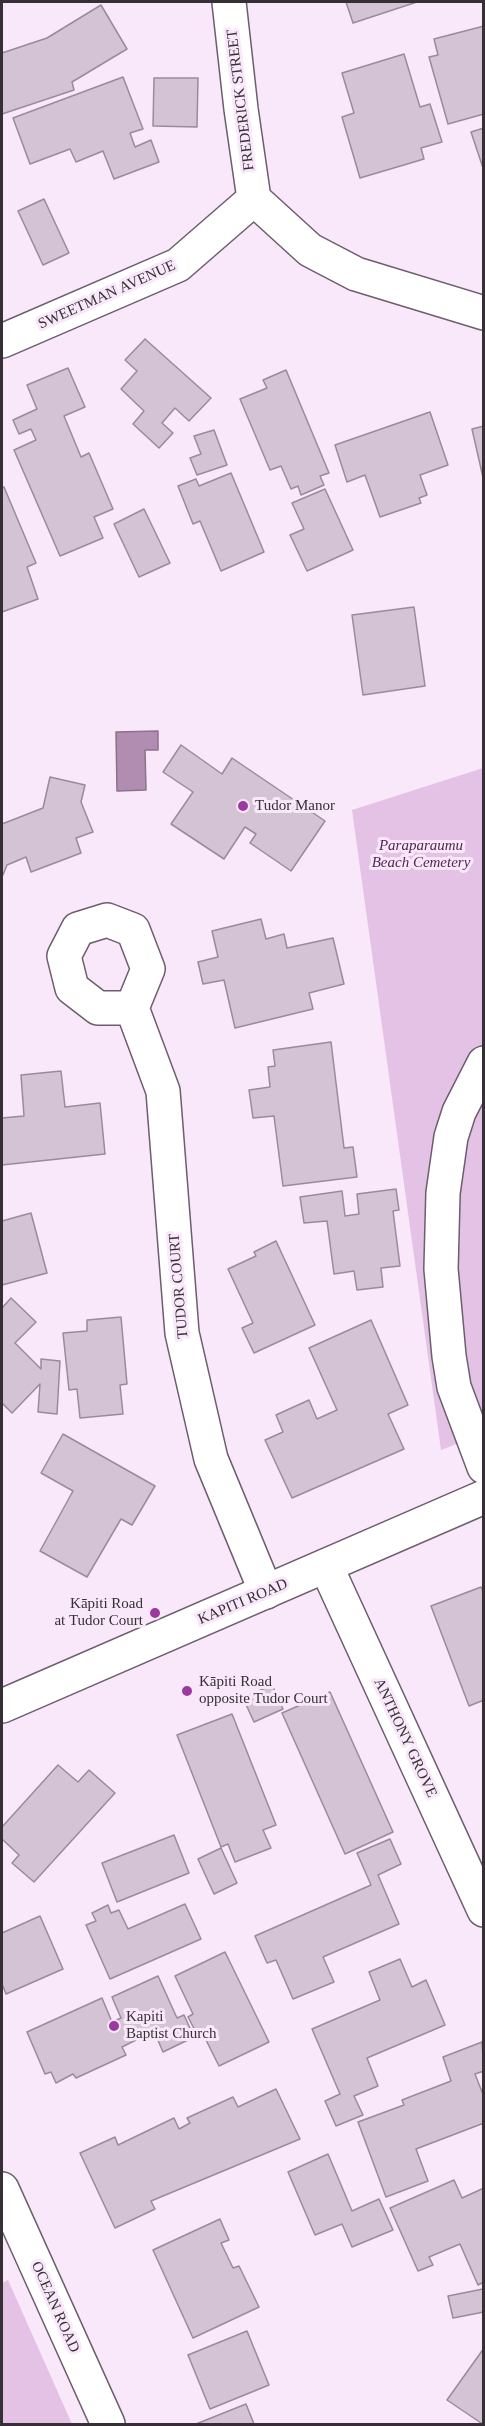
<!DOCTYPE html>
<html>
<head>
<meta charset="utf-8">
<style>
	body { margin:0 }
	#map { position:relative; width:485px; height:2426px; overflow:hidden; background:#f9e8f9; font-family:"Times New Roman",serif }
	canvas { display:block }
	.frame { position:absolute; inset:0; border:3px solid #363036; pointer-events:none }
</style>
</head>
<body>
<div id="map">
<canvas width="485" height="2426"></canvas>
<div class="frame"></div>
</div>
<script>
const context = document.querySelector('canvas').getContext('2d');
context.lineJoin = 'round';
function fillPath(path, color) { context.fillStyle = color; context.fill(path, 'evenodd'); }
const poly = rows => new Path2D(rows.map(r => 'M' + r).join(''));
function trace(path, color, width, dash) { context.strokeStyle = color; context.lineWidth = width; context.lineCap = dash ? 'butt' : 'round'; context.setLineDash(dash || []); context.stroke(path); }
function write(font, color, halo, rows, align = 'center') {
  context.font = font + ' "Times New Roman",serif'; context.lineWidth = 6; context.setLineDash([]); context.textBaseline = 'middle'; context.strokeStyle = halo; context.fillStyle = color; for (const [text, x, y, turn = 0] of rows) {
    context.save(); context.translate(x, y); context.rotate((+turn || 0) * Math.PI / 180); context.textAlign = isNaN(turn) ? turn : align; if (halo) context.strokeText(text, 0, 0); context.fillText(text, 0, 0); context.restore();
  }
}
const green = poly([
	[483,768,483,1434,441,1450,352,810],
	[8,2280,72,2424,2,2424,2,2283]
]);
const water = poly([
	[158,731,158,750,145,750,146,790,117,791,116,732,158,731]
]);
const building = poly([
	[346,2,417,2,353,23,346,2],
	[101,5,127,49,72,82,74,90,2,114,2,53,47,38,101,5],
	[484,26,484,114,448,124,429,57,438,55,434,39,484,26],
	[404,54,420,107,430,104,442,142,421,148,424,159,360,178,342,117,354,113,342,73,404,54],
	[123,77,143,129,130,133,135,147,151,140,159,162,114,179,103,151,76,162,70,149,30,164,13,118,123,77],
	[154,78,198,78,197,127,153,126,154,78],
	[484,128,484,171,471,132,484,128],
	[44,199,69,253,43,265,18,211,44,199],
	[145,339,211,398,189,421,175,408,162,423,173,433,159,448,133,424,144,411,121,389,137,371,125,360,145,339],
	[68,368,85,407,64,416,81,457,89,453,113,509,94,517,103,538,60,556,14,450,36,440,31,429,19,434,13,420,37,409,27,385,68,368],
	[286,370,329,473,320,476,324,485,301,495,298,486,291,489,281,466,270,470,240,399,267,388,263,380,286,370],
	[430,412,448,465,420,475,427,495,419,498,421,503,380,517,365,475,347,482,335,445,430,412],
	[484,426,484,482,472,429,484,426],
	[214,430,227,465,197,475,190,458,201,454,194,436,214,430],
	[231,473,264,552,221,571,200,521,193,524,178,486,196,479,199,486,231,473],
	[4,487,36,563,27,567,38,599,2,612,2,488,4,487],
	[325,489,353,550,307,571,290,535,304,529,292,503,325,489],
	[144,509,170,563,139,577,114,524,144,509],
	[414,607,425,686,363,695,352,615,414,607],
	[181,745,222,774,232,758,325,821,291,871,250,843,256,834,245,827,224,859,171,824,193,792,163,772,181,745],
	[50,777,85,785,81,802,93,832,76,838,81,853,31,872,26,857,7,865,3,875,2,874,2,824,43,808,50,777],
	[261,919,266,939,284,934,287,948,333,938,344,984,309,993,313,1009,235,1028,224,980,203,984,198,962,218,957,212,931,261,919],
	[331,1042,344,1148,353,1147,357,1177,283,1186,274,1116,253,1118,249,1090,270,1087,268,1067,275,1066,273,1050,331,1042],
	[61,1071,65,1107,100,1103,105,1154,2,1165,2,1118,24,1116,21,1075,61,1071],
	[396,1189,399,1210,393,1211,400,1266,381,1268,383,1287,357,1290,354,1271,334,1274,327,1221,304,1223,300,1197,342,1191,345,1216,359,1214,357,1194,396,1189],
	[31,1213,47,1273,2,1285,2,1221,31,1213],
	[276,1241,315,1325,254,1353,242,1328,253,1323,228,1269,256,1256,254,1252,276,1241],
	[11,1298,36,1322,15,1343,41,1369,41,1359,60,1361,57,1414,38,1412,40,1384,12,1413,2,1403,2,1308,11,1298],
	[121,1317,127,1384,120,1385,123,1414,80,1418,77,1389,69,1390,63,1333,87,1331,87,1320,121,1317],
	[371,1320,408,1405,388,1414,404,1449,292,1498,265,1440,283,1432,276,1415,309,1400,317,1419,337,1410,309,1348,371,1320],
	[63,1434,155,1486,132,1525,121,1519,87,1577,40,1551,73,1491,41,1473,63,1434],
	[481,1587,484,1593,484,1700,469,1706,431,1606,481,1587],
	[272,1685,283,1709,254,1722,243,1698,272,1685],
	[330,1692,393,1832,345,1854,282,1713,330,1692],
	[232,1714,276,1825,263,1830,271,1848,235,1862,228,1844,221,1847,177,1735,232,1714],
	[58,1765,78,1782,89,1770,115,1793,34,1882,12,1863,19,1855,2,1839,2,1827,58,1765],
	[174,1835,189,1873,117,1902,102,1863,174,1835],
	[390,1839,401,1864,378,1875,399,1924,323,1957,334,1982,293,1999,276,1960,267,1963,255,1936,371,1885,357,1853,390,1839],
	[221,1848,237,1883,214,1894,198,1859,221,1848],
	[185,1904,201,1939,110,1979,86,1925,96,1921,92,1913,108,1905,111,1913,119,1910,128,1929,185,1904],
	[40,1916,63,1969,6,1994,2,1984,2,1933,40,1916],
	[225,1952,269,2042,219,2066,205,2038,200,2040,188,2017,193,2014,175,1976,225,1952],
	[400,1959,412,1987,426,1980,445,2025,367,2058,378,2086,354,2096,363,2115,336,2126,325,2101,340,2094,312,2029,380,2000,369,1972,400,1959],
	[158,1976,177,2018,184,2015,194,2037,163,2052,154,2031,122,2047,126,2055,76,2078,73,2074,56,2083,51,2072,45,2074,27,2032,102,1998,112,2022,121,2018,112,1997,158,1976],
	[482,2042,484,2071,475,2074,484,2097,484,2123,416,2149,428,2181,386,2197,358,2122,404,2105,402,2100,451,2081,443,2057,482,2042],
	[276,2089,300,2139,151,2201,155,2209,115,2228,80,2153,115,2137,118,2145,174,2118,179,2129,190,2123,187,2118,233,2097,238,2107,276,2089],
	[328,2154,352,2211,379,2199,393,2230,352,2247,342,2224,315,2235,288,2172,328,2154],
	[454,2180,462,2198,484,2188,484,2282,478,2285,460,2244,429,2257,433,2265,418,2271,390,2208,454,2180],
	[220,2219,229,2240,221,2243,233,2268,239,2266,259,2307,193,2338,153,2250,220,2219],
	[483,2289,484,2312,453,2318,448,2296,483,2289],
	[247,2331,269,2385,210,2409,188,2355,247,2331],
	[484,2348,484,2424,480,2424,481,2423,447,2400,484,2348],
	[246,2404,254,2424,196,2424,246,2404]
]);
const minor = poly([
	[229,2,241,109,254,199],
	[2,341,178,265,254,199,310,250,356,274,484,313],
	[132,1008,148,969,133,930,107,920,78,929,64,956,72,988,98,1008,132,1008,163,1091,182,1333,211,1459,266,1592],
	[484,1063,459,1112,451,1137,443,1193,441,1269,449,1356,454,1387,484,1467],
	[326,1566,484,1910],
	[2,2189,108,2424]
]);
const major = poly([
	[2,1706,484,1497]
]);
const markers = [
	[243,806,6,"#9b39a0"],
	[155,1613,6,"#9b39a0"],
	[187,1691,6,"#9b39a0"],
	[114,2026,6,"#9b39a0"]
];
const streetNames = [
	["FREDERICK STREET",241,100,-97],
	["SWEETMAN AVENUE",107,295,-24],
	["TUDOR COURT",179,1286,-95],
	["KAPITI ROAD",243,1602,-23],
	["ANTHONY GROVE",405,1738,65],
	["OCEAN ROAD",55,2307,66]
];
const poiNames = [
	["Tudor Manor",255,806],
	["Kāpiti Road",143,1604,"right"],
	["at Tudor Court",143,1621,"right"],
	["Kāpiti Road",199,1682],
	["opposite Tudor Court",199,1699],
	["Kapiti",126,2017],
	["Baptist Church",126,2034]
];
const parkNames = [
	["Paraparaumu",421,846],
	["Beach Cemetery",421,863]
];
fillPath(green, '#e4c2e5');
fillPath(water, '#b18eb1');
trace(water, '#8c728c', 1.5);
fillPath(building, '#d4c3d4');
trace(building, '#9a8a9a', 1.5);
trace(minor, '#6c5e6d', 36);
trace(major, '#6c5e6d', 36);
trace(minor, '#fff', 33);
trace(major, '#fff', 33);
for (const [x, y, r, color] of markers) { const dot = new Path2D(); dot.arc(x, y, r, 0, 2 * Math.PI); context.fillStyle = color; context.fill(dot); trace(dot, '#f9e8f9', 2); }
write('15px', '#363036', '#f9e8f9', streetNames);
write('15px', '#363036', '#f9e8f9', poiNames, 'left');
write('italic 15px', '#522554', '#f9e8f9', parkNames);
</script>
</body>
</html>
